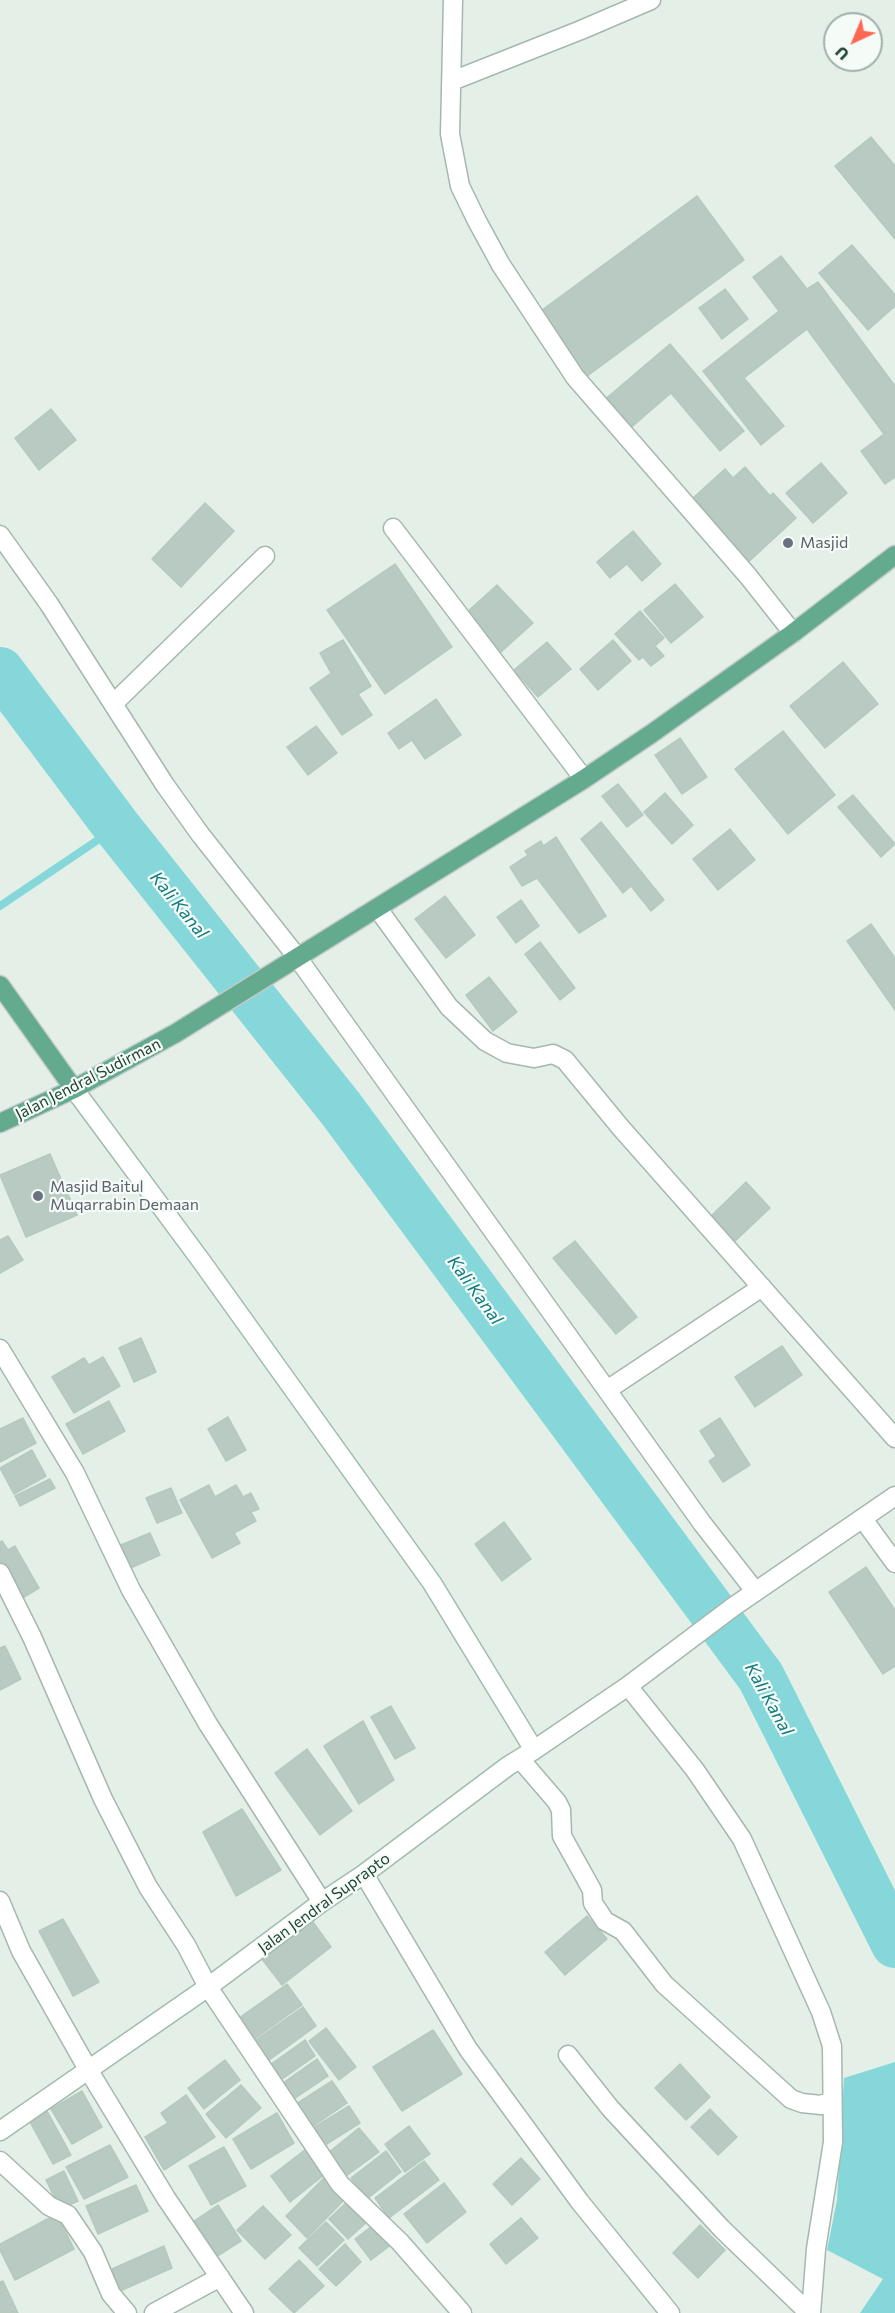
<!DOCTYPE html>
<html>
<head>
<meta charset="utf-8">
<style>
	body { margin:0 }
	#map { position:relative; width:895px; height:2313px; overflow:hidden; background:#e4efe8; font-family:Commissioner,sans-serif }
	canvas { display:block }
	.north { position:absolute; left:823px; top:12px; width:60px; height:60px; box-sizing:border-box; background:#f5fbf7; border:2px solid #a0b1a9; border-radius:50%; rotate:224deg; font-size:16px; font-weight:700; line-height:24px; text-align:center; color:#204335 }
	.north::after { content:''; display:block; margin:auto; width:21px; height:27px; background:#ff6752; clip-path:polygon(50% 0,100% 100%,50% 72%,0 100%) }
</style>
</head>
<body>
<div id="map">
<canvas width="895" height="2313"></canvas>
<div class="north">U</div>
</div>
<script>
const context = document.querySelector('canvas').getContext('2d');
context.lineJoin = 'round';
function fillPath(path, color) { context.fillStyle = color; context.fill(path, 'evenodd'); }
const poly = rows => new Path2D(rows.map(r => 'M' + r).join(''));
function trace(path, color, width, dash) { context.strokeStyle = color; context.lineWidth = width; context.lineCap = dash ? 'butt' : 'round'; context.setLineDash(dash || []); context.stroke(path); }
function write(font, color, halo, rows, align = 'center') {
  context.font = font + ' Commissioner,sans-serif'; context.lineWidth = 4.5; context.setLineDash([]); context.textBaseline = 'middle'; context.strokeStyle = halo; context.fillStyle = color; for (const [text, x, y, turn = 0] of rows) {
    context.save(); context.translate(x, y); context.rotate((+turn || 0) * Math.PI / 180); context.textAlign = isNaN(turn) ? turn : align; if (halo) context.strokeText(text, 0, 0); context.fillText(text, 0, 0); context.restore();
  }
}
const water = poly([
	[895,2062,895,2313,860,2313,883,2279,827,2250,837,2200,844,2078]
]);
const stream = poly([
	[0,906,117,827]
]);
const river = poly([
	[0,671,117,827,341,1109,761,1677,895,1944]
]);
const building = poly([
	[871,137,895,166,895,239,835,166,871,137],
	[697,196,744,260,586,377,538,313,697,196],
	[852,245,895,295,895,306,868,330,819,273,852,245],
	[781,256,807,289,818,282,895,386,895,477,885,484,861,451,884,434,807,329,744,378,784,426,761,445,703,371,779,311,753,277,781,256],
	[725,289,748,319,722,339,699,308,725,289],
	[670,344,744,431,720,451,671,393,627,431,602,402,670,344],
	[51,409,76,440,39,470,15,438,51,409],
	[821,463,847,493,813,523,786,493,821,463],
	[745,467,770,496,773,493,796,518,744,566,708,527,714,521,693,498,725,469,733,478,745,467],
	[205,503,234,531,181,587,152,559,205,503],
	[633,531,661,564,642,581,627,564,610,578,597,562,633,531],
	[395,564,452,647,385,694,327,610,395,564],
	[675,584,703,617,671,643,644,610,675,584],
	[497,585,533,623,501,652,466,613,497,585],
	[640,611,664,638,655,646,664,656,651,666,643,657,639,660,615,634,640,611],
	[343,640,371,686,358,694,372,715,342,735,310,688,331,673,320,653,343,640],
	[613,640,631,661,598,690,580,669,613,640],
	[547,642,571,669,538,697,514,670,547,642],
	[843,662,878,704,825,748,790,706,843,662],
	[436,699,461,735,425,759,412,740,399,749,388,733,436,699],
	[316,726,337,753,308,775,287,747,316,726],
	[783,731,835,795,788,834,735,769,783,731],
	[680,738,707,777,682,794,655,755,680,738],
	[618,784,643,815,627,827,602,796,618,784],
	[665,793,693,825,672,844,644,812,665,793],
	[853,795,895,844,881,857,838,807,853,795],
	[601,822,664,900,651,911,631,886,623,893,581,839,601,822],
	[730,829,755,860,718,890,693,859,730,829],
	[556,837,606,916,579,933,537,878,522,886,510,867,528,855,525,851,541,841,543,846,556,837],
	[445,896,475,935,446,958,415,919,445,896],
	[521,900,539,926,516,943,497,917,521,900],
	[871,924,895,958,895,1010,847,941,871,924],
	[540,942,575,988,560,1000,525,954,540,942],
	[489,977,517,1012,493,1031,466,995,489,977],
	[50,1154,77,1215,26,1237,0,1175,50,1154],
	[746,1182,770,1208,733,1243,709,1218,746,1182],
	[8,1236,23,1260,0,1273,0,1240,8,1236],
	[575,1241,637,1317,616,1334,553,1258,575,1241],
	[141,1338,156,1372,134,1382,119,1348,141,1338],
	[782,1346,802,1375,755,1407,735,1377,782,1346],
	[103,1357,120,1386,74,1413,52,1377,84,1358,89,1365,103,1357],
	[109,1401,125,1431,83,1454,66,1424,109,1401],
	[228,1417,246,1450,226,1461,208,1429,228,1417],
	[23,1418,36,1443,0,1462,0,1429,23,1418],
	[720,1418,750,1465,723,1482,709,1461,716,1456,700,1431,720,1418],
	[32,1450,46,1476,14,1494,0,1468,32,1450],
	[50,1479,55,1488,20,1506,15,1496,50,1479],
	[209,1485,215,1497,236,1485,243,1497,251,1493,259,1509,251,1512,256,1521,234,1533,240,1543,212,1558,180,1500,209,1485],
	[171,1488,182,1513,157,1523,146,1498,171,1488],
	[504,1522,531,1559,502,1581,475,1544,504,1522],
	[150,1533,160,1555,126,1570,116,1547,150,1533],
	[2,1541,8,1550,15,1546,39,1588,21,1599,0,1563,0,1542,2,1541],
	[866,1567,895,1610,895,1666,883,1674,829,1592,866,1567],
	[5,1646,21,1679,0,1690,0,1648,5,1646],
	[391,1706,415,1748,395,1759,371,1717,391,1706],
	[363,1721,394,1780,359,1804,324,1746,363,1721],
	[307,1749,352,1811,320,1835,275,1773,307,1749],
	[242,1809,281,1870,236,1896,203,1832,242,1809],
	[308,1915,331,1947,282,1985,258,1954,308,1915],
	[587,1916,607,1939,565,1975,545,1952,587,1916],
	[63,1919,99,1982,73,1996,39,1931,63,1919],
	[287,1984,302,2005,254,2039,239,2018,287,1984],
	[303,2007,316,2026,268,2061,254,2041,303,2007],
	[326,2028,356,2067,339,2080,309,2041,326,2028],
	[433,2030,462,2074,402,2111,373,2067,433,2030],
	[305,2040,315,2056,278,2082,267,2067,305,2040],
	[317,2059,328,2076,291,2101,280,2085,317,2059],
	[225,2060,240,2080,204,2109,188,2088,225,2060],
	[680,2064,710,2097,686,2120,655,2088,680,2064],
	[332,2081,347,2103,309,2129,293,2106,332,2081],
	[241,2085,261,2108,226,2138,206,2114,241,2085],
	[82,2091,102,2127,72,2144,51,2109,82,2091],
	[186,2095,215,2137,164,2170,145,2137,168,2123,161,2113,186,2095],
	[349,2106,360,2123,322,2147,310,2130,349,2106],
	[710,2109,737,2137,718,2155,691,2127,710,2109],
	[47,2111,71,2155,53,2164,30,2122,47,2111],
	[277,2113,294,2143,251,2169,233,2139,277,2113],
	[409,2126,430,2154,405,2172,385,2144,409,2126],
	[359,2128,379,2152,346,2176,328,2153,359,2128],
	[110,2145,128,2177,84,2199,66,2167,110,2145],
	[224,2147,246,2186,211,2205,189,2166,224,2147],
	[306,2149,324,2175,290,2202,271,2176,306,2149],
	[386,2151,401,2172,367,2199,351,2178,386,2151],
	[521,2158,540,2179,512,2205,493,2184,521,2158],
	[424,2161,439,2180,389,2218,375,2198,424,2161],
	[64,2171,78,2201,60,2209,46,2180,64,2171],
	[326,2176,346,2198,307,2238,286,2216,326,2176],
	[444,2183,466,2212,427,2243,404,2214,444,2183],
	[136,2185,148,2211,98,2234,86,2206,136,2185],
	[350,2199,369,2220,348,2239,329,2219,350,2199],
	[218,2205,241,2241,211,2260,188,2225,218,2205],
	[263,2206,291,2235,265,2259,237,2230,263,2206],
	[57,2214,74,2249,15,2280,0,2250,0,2244,57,2214],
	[521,2218,538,2238,506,2264,490,2244,521,2218],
	[326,2222,344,2240,317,2266,299,2248,326,2222],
	[376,2223,392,2244,371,2260,355,2239,376,2223],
	[700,2225,725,2250,698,2278,673,2253,700,2225],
	[345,2244,361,2262,336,2286,319,2269,345,2244],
	[164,2246,172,2268,120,2291,112,2269,164,2246],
	[299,2260,324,2286,294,2313,269,2289,299,2260],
	[3,2281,18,2313,0,2313,0,2282,3,2281]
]);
const street = poly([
	[453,0,450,134,460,186,477,221,501,265,575,377,748,576,793,633],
	[452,81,581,30,651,0],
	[393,528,584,779],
	[0,535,49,604,165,785,200,834,297,957,702,1523,755,1591],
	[113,704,265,556],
	[378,909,449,1007,485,1041,507,1053,534,1058,553,1054,565,1060,621,1128,895,1438],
	[0,1349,75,1473,131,1590,208,1724,322,1902],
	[607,1390,762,1287],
	[863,1519,895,1563],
	[0,1573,32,1637,103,1799,148,1887,186,1945,208,1987,340,2184,400,2242,462,2313],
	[628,1686,695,1770,742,1839,821,2012,832,2046,833,2142,816,2249,811,2313],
	[534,1750,628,1686,733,1607,895,1496],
	[520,1759,557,1802,561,1810,562,1836,592,1890,593,1903,605,1921,623,1931,664,1984,791,2099,802,2103,821,2105,832,2101],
	[364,1874,468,2049,580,2202,670,2313],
	[0,1901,21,1951,89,2071,166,2198,244,2313],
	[568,2055,610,2108,722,2229,809,2313],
	[0,2161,49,2206,68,2215,93,2252,111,2294,127,2313],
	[154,2313,220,2277]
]);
const secondary = poly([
	[0,2131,208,1987,322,1902,364,1874,508,1766,534,1750,432,1583,202,1262,74,1089]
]);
const primary = poly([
	[0,985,74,1089],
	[0,1123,74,1089,176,1033,584,779,651,734,793,633,895,555]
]);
const markers = [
	[788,543,6,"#6b7280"],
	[38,1196,6,"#6b7280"]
];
const worshipNames = [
	["Masjid",800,543],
	["Masjid Baitul",50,1187],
	["Muqarrabin Demaan",50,1205]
];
const streetNames = [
	["Jalan Jendral Sudirman",88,1079,-27],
	["Jalan Jendral Suprapto",324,1903,-36]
];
const waterNames = [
	["Kali Kanal",179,905,51],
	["Kali Kanal",475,1290,54],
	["Kali Kanal",769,1699,61]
];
fillPath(water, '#86d7da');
trace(stream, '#86d7da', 8);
trace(river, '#86d7da', 48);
fillPath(building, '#b8cac1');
trace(building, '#b5cabe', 1.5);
trace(street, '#a5b8af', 21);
trace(secondary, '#a0bcaf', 21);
trace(primary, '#c1cac6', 21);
trace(street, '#fff', 18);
trace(secondary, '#fff', 18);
trace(primary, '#63aa8f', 18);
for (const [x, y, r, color] of markers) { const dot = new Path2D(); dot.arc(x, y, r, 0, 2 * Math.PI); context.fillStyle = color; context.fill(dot); trace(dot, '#f5fbf7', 2); }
write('16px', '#5b616d', '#f5fbf7', worshipNames, 'left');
write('16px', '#204335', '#f5fbf7', streetNames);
write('italic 18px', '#127c81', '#f5fbf7', waterNames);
</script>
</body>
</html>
